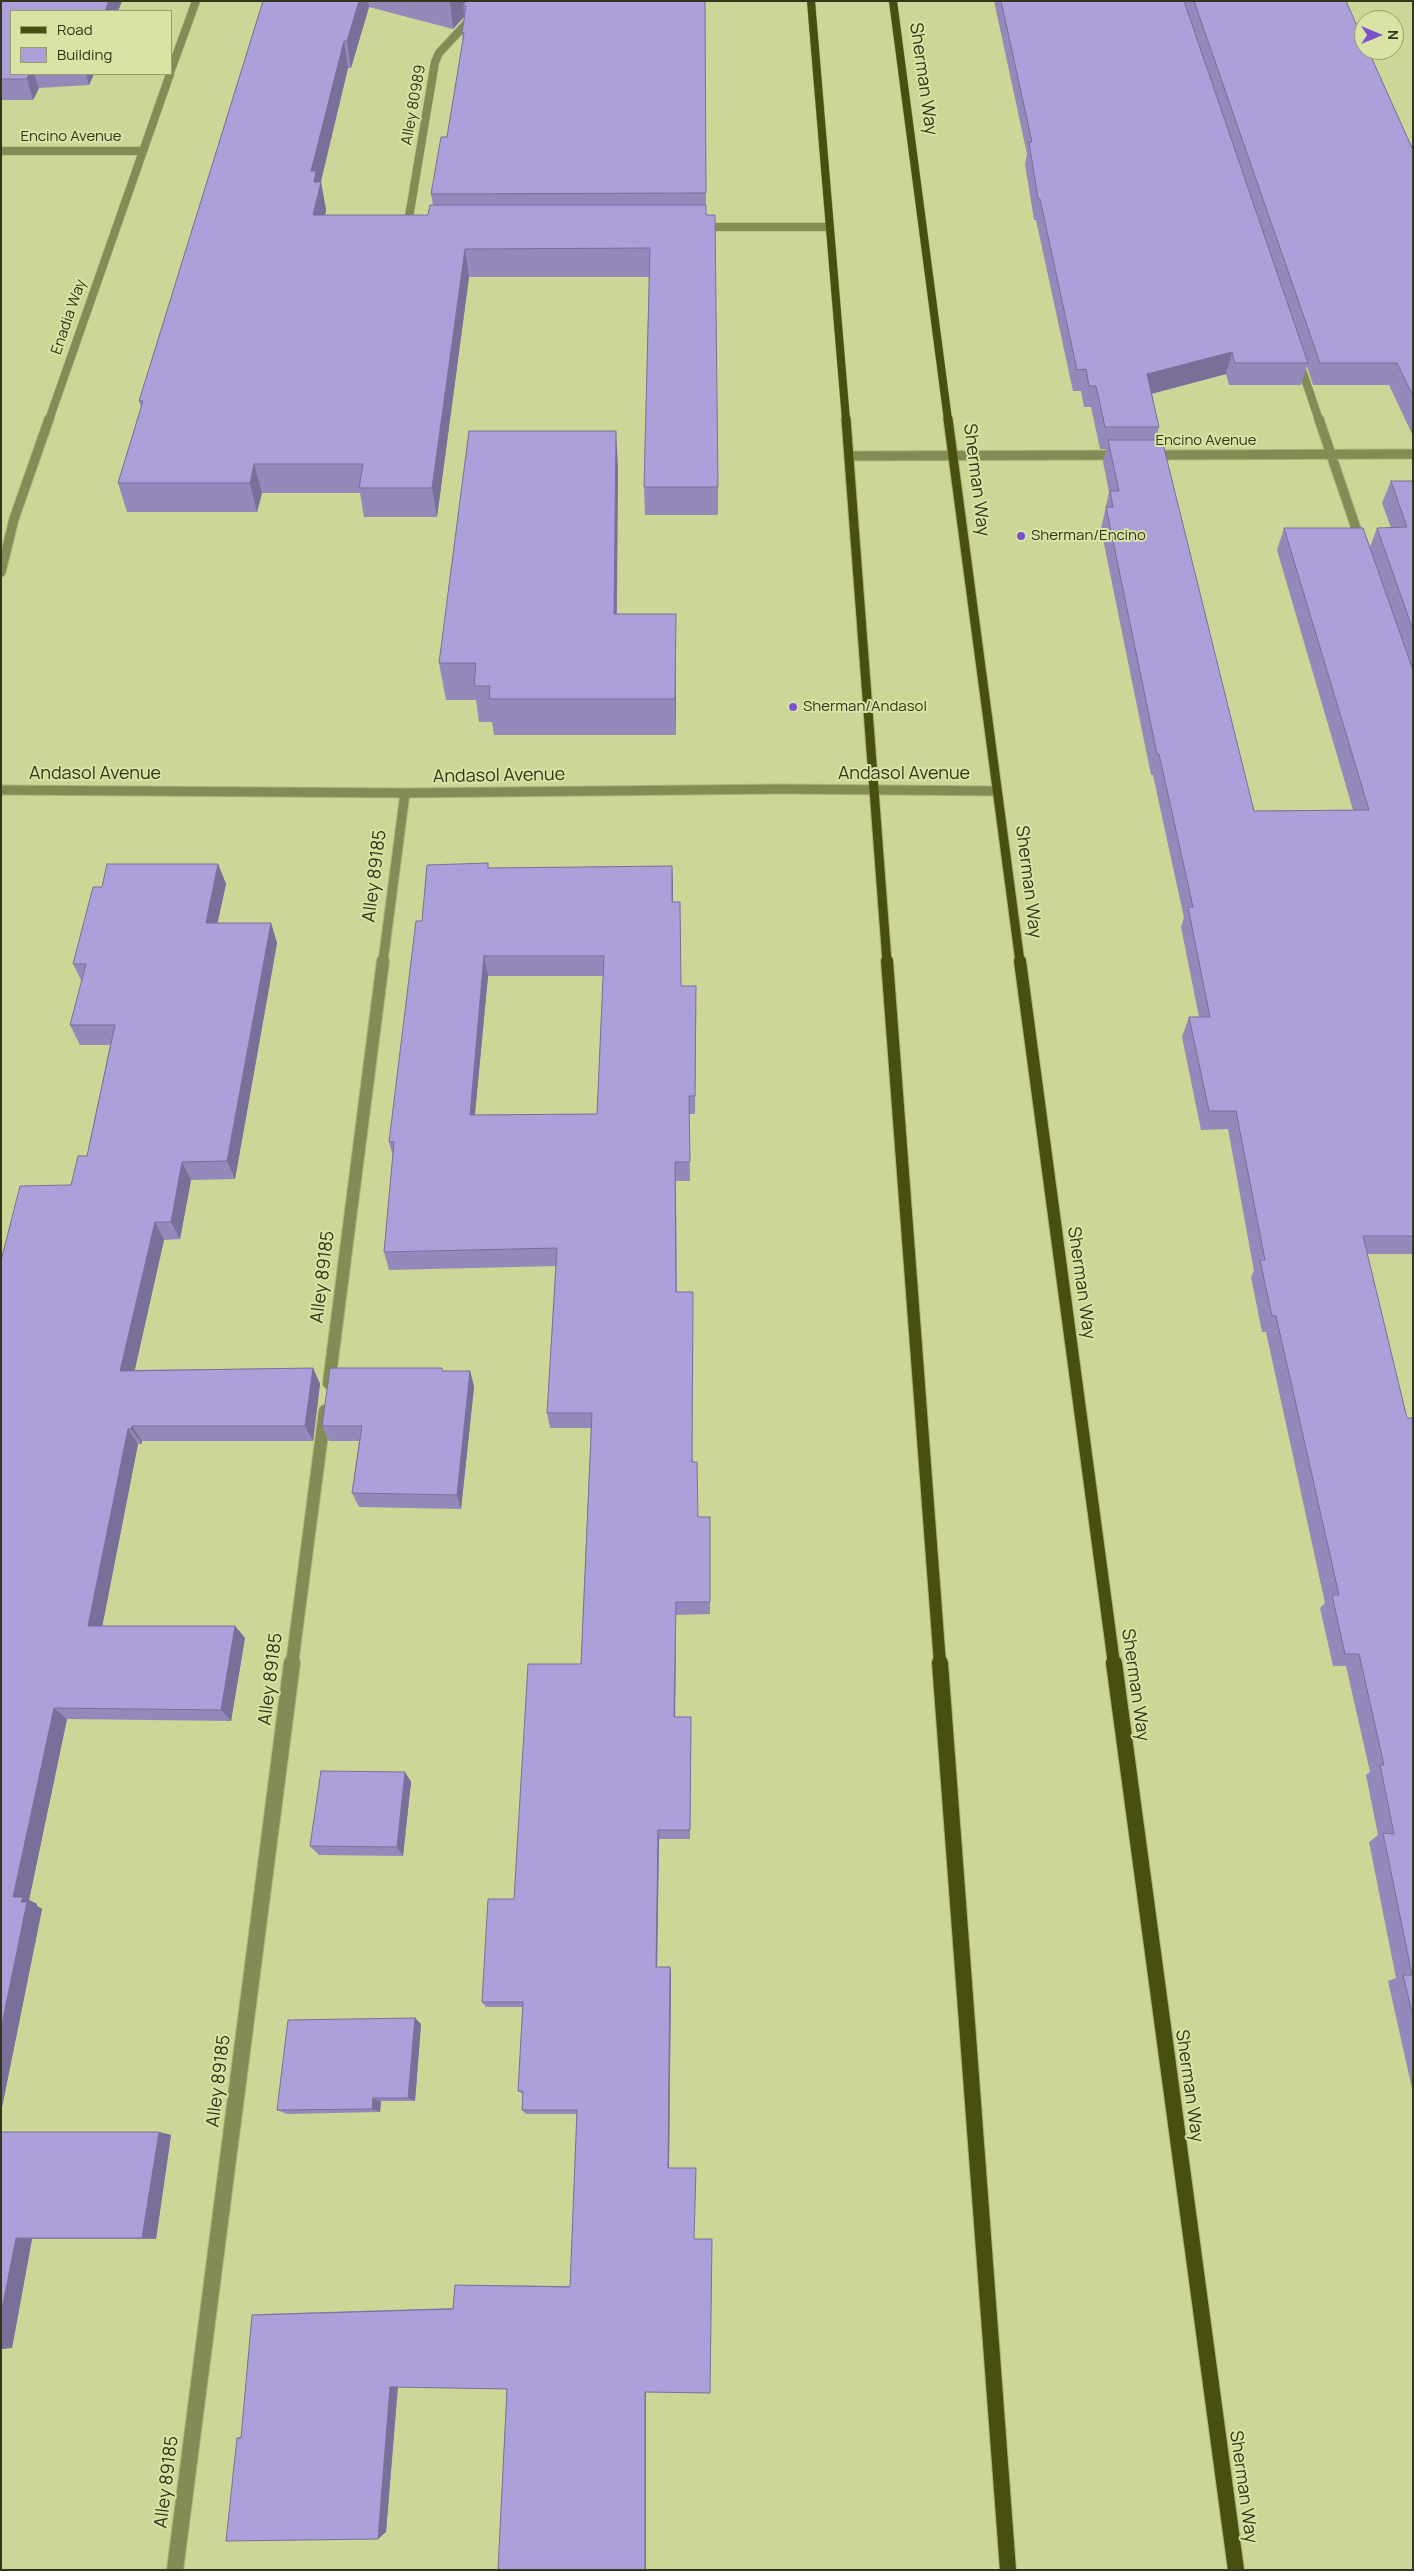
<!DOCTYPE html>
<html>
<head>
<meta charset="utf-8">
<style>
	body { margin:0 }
	#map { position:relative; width:1414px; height:2571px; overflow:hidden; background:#ccd696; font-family:Manrope,sans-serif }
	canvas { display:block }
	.frame { position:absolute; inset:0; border:2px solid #32361c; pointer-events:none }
	.legend { position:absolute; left:10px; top:10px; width:162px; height:65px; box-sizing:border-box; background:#d9e3a3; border:1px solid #969e6d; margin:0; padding:6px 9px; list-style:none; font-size:15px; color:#32361c }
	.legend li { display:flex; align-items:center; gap:10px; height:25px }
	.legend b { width:25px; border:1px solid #969e6d }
	.north { position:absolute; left:1354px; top:10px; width:50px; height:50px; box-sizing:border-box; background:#d9e3a3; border:1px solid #969e6d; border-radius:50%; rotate:90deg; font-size:14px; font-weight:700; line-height:20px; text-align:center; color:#32361c }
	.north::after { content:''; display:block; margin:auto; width:18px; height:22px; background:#7c53cc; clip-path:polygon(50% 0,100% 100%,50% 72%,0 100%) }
</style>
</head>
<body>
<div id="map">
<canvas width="1414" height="2571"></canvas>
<div class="frame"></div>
<ul class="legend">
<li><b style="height:6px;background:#49500f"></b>Road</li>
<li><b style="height:14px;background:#ad9fd9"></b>Building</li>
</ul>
<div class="north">N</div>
</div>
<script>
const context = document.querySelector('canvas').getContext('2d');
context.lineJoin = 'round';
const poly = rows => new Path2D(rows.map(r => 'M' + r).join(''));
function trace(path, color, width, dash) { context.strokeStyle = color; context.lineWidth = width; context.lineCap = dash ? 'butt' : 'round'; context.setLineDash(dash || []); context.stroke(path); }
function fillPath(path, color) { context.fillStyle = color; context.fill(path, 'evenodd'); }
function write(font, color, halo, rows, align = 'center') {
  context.font = font + ' Manrope,sans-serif'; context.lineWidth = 4; context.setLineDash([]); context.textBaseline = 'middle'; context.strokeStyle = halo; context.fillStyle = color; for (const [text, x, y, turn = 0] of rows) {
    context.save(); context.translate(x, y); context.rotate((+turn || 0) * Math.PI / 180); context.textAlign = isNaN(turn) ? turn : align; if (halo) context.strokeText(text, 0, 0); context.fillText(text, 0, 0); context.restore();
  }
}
const minorFar3 = poly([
	[171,70,196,1],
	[1,151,142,151],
	[416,227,408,223,435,62,439,53,478,11,482,1],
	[698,227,828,227],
	[1299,361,1319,420],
	[49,420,170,74]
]);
const minorFar2 = poly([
	[1319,419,1361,543],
	[1149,455,1413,454],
	[849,456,1121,455],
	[1,572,14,519,49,419],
	[1,790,405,793,782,789,997,791],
	[383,962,405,793]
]);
const minorFar1 = poly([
	[329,1383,383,961],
	[292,1664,325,1411]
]);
const minor = poly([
	[175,2570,292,1663]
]);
const majorFar3 = poly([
	[811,1,846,420],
	[893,1,948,420]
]);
const majorFar2 = poly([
	[846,419,887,962],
	[948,419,1020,962]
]);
const majorFar1 = poly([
	[887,961,940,1664],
	[1020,961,1114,1664]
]);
const major = poly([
	[940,1663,1008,2570],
	[1114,1663,1236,2570]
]);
const wall = poly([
	[1,1,122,1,118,11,11,11,11,74,94,74,89,85,39,88,33,100,1,100],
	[263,1,705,1,706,215,718,487,718,515,645,515,644,487,649,277,469,277,437,517,364,517,360,493,262,493,257,512,127,512,118,483,141,407,139,401],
	[369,7,453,29,464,17,464,20,462,33,463,40,447,137,431,194,433,205,428,215,325,215,326,210,321,182,348,68,351,68],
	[994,1,1346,1,1413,150,1413,436,1389,385,1313,385,1307,366,1301,385,1229,385,1226,374,1152,394,1159,427,1155,440,1254,811,1353,810,1277,550,1284,528,1370,547,1377,528,1391,528,1382,503,1391,481,1413,481,1413,1254,1367,1254,1407,1418,1413,1418,1413,2093,1388,1981,1396,1978,1369,1842,1378,1835,1366,1775,1370,1772,1346,1666,1333,1666,1320,1608,1325,1603,1266,1332,1262,1332,1251,1277,1254,1271,1228,1129,1201,1130,1182,1037,1189,1017,1199,1017,1181,927,1184,918,1153,775,1151,775,1101,529,1109,492,1103,462,1106,449,1100,449,1091,407,1084,407,1081,391,1073,391,1036,220,1034,220,1025,164,1027,154],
	[618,468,617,614,676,650,676,735,494,735,492,722,479,722,476,700,446,700,439,663],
	[218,864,226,884,217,923,271,923,277,943,235,1179,191,1180,180,1239,164,1240,134,1370,313,1368,320,1384,313,1441,142,1441,142,1444,138,1444,102,1626,235,1626,245,1638,231,1721,67,1719,29,1900,37,1904,37,1906,42,1909,1,2112,1,1261,71,1185,87,1156,110,1045,80,1045,70,1025,82,982,73,964,102,887],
	[672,866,673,902,681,986,696,986,695,1114,689,1114,690,1181,676,1181,677,1292,698,1517,710,1517,710,1614,676,1615,675,1717,691,1728,690,1839,659,1839,657,1967,670,1967,671,1974,669,2168,646,2392,646,2570,498,2570,507,2389,398,2387,386,2532,237,2438,242,2436,252,2315,263,2314,453,2308,455,2285,570,2286,577,2114,526,2114,522,2110,523,2094,518,2091,523,2007,486,2007,482,2002,514,1899,581,1664,591,1428,550,1428,547,1413,556,1266,389,1270,384,1252,393,1156,389,1142,422,921,489,868],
	[488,976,603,976,597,1114,475,1115],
	[443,1371,470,1371,474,1387,461,1509,359,1507,352,1493,359,1441,329,1441,322,1426],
	[405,1772,411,1782,403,1856,319,1855,310,1846],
	[415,2018,421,2024,415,2101,381,2101,380,2112,287,2114,277,2110],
	[1,2132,159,2132,171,2135,156,2239,32,2239,12,2348,1,2349]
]);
const shadedWall = poly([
	[109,1,122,1,118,11,105,11],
	[359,1,368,1,369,7,351,68,347,41],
	[451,1,477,1,463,5,464,17,453,29,450,2],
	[344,41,348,68,319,188,321,182,326,210,319,244,313,215,311,171],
	[29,74,34,74,39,88,33,100,27,79],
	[86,74,94,74,89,85],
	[465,249,469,277,437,517,432,488],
	[1232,352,1226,374,1142,396,1147,374],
	[616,431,618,468,616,650,614,614],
	[254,464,262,493,257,512,250,483],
	[676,614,676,735,675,699],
	[218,864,226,884,213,944,206,923],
	[672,866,673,887,672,922],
	[271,923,277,943,235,1179,227,1161],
	[484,956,488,976,473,1133,470,1115],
	[182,1162,191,1180,180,1239,171,1222],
	[155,1222,164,1240,131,1387,120,1371],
	[313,1368,320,1384,313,1441,305,1426],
	[470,1371,474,1387,461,1509,457,1495],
	[132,1426,142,1441,142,1444,131,1429],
	[128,1429,138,1444,100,1638,88,1626],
	[676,1602,676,1615,675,1728,674,1717],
	[235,1626,245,1638,231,1721,221,1710],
	[54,1708,67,1719,29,1900,37,1904,37,1906,42,1909,1,2112,1,2029,13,1897],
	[405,1772,411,1782,403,1856,397,1847],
	[658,1830,659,1839,657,1974,656,1967],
	[670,1967,671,1974,669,2170,668,2168],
	[415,2018,421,2024,415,2101,408,2098],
	[373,2098,381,2101,380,2112,372,2109],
	[159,2132,171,2135,156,2239,142,2238],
	[16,2238,32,2239,12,2348,1,2349,1,2314],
	[398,2384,386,2532,378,2539,390,2387],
	[646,2388,646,2570,645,2570,645,2392]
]);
const building = poly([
	[1,1,109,1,105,11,11,11,11,74,29,74,27,79,1,79,1,1],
	[263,1,359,1,347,41,344,41,311,171,316,171,314,182,321,182,313,215,428,215,430,205,706,205,706,215,715,215,718,487,644,487,650,248,465,249,432,488,359,488,363,464,254,464,250,483,118,483,143,401,139,401,263,1],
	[466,1,705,1,706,193,431,194,441,137,447,137,464,33,462,33,466,6,463,5,466,1],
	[1001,1,1184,1,1308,363,1235,363,1232,352,1147,374,1159,427,1105,427,1096,386,1089,386,1086,369,1077,370,1040,199,1038,199,1029,142,1032,142,1001,1],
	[1194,1,1346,1,1364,42,1364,50,1368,50,1413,150,1413,396,1397,363,1320,363,1194,1],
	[469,431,616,431,614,614,676,614,675,699,489,699,490,686,474,686,476,663,439,663,469,431],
	[1108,440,1162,440,1254,811,1369,810,1284,528,1363,528,1413,670,1413,1236,1363,1236,1407,1418,1413,1418,1413,2017,1403,1975,1412,1975,1383,1833,1394,1834,1380,1765,1384,1765,1359,1654,1345,1654,1332,1595,1339,1595,1276,1316,1272,1316,1260,1260,1265,1260,1236,1111,1209,1111,1189,1017,1210,1017,1188,907,1193,907,1159,754,1157,754,1106,507,1113,507,1110,491,1119,491,1108,440],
	[1391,481,1413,481,1413,630,1377,528,1407,527,1391,481],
	[488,863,488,868,672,866,672,902,680,902,681,986,696,986,695,1096,689,1096,690,1162,675,1162,676,1292,693,1292,692,1462,697,1462,698,1517,710,1517,710,1602,676,1602,674,1717,691,1717,690,1830,658,1830,656,1967,670,1967,668,2168,696,2168,694,2239,712,2239,710,2393,645,2392,645,2570,498,2570,507,2389,390,2387,378,2539,226,2541,237,2438,241,2438,252,2315,453,2309,455,2285,570,2287,577,2110,522,2110,523,2091,518,2091,523,2002,482,2002,488,1899,514,1899,528,1664,581,1664,592,1413,547,1413,557,1248,384,1252,394,1142,389,1142,416,921,422,921,427,865,488,863],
	[484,956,604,956,597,1114,470,1115,484,956],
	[107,864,218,864,206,923,271,923,227,1161,182,1162,171,1222,155,1222,120,1371,313,1368,305,1426,132,1426,131,1429,128,1429,88,1626,235,1626,221,1710,54,1708,13,1897,23,1897,21,1902,27,1902,1,2029,1,1261,20,1186,71,1185,78,1156,87,1156,115,1025,70,1025,86,964,73,964,93,887,102,887,107,864],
	[330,1368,442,1368,442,1371,470,1371,457,1495,352,1493,362,1426,322,1426,330,1368],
	[321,1771,405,1772,397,1847,310,1846,321,1771],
	[415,2018,408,2098,373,2098,372,2109,277,2110,288,2020,415,2018],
	[1,2132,159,2132,142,2238,16,2238,1,2314,1,2132]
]);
const markers = [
	[1021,536,5,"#7c53cc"],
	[793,707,5,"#7c53cc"]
];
const farStreetnames = [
	["Alley 80989",414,105,-80],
	["Encino Avenue",71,137],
	["Enadia Way",69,317,-71],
	["Encino Avenue",1206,441]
];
const farPoinames = [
	["Sherman/Encino",1031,536],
	["Sherman/Andasol",803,707]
];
const streetNames = [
	["Sherman Way",923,79,82],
	["Sherman Way",976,480,83],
	["Andasol Avenue",95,774],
	["Andasol Avenue",904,774],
	["Andasol Avenue",499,776,-1],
	["Alley 89185",375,876,-83],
	["Sherman Way",1028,882,83],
	["Alley 89185",323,1277,-83],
	["Sherman Way",1081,1283,82],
	["Alley 89185",271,1679,-83],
	["Sherman Way",1135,1685,82],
	["Alley 89185",219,2081,-83],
	["Sherman Way",1189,2086,82],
	["Alley 89185",167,2482,-83],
	["Sherman Way",1243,2487,82]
];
trace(minorFar3, '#aab37b', 9);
trace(minorFar2, '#aab37b', 11);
trace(minorFar1, '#aab37b', 14);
trace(minor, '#aab37b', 18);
trace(majorFar3, '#aab37b', 9);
trace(majorFar2, '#aab37b', 11);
trace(majorFar1, '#aab37b', 14);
trace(major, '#aab37b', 18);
trace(minorFar3, '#848c56', 8);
trace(minorFar2, '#848c56', 9);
trace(minorFar1, '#848c56', 12);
trace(minor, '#848c56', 16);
trace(majorFar3, '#49500f', 8);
trace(majorFar2, '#49500f', 9);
trace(majorFar1, '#49500f', 12);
trace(major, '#49500f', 16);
fillPath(wall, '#9589bb');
fillPath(shadedWall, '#796f98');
fillPath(building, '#ad9fd9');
trace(building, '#796f98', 1);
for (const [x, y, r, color] of markers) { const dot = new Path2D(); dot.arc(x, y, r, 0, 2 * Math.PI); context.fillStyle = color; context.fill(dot); trace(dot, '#d9e3a3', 2); }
write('15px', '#32361c', '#d9e3a3', farStreetnames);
write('15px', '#32361c', '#d9e3a3', farPoinames, 'left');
write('18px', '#32361c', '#d9e3a3', streetNames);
</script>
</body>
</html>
